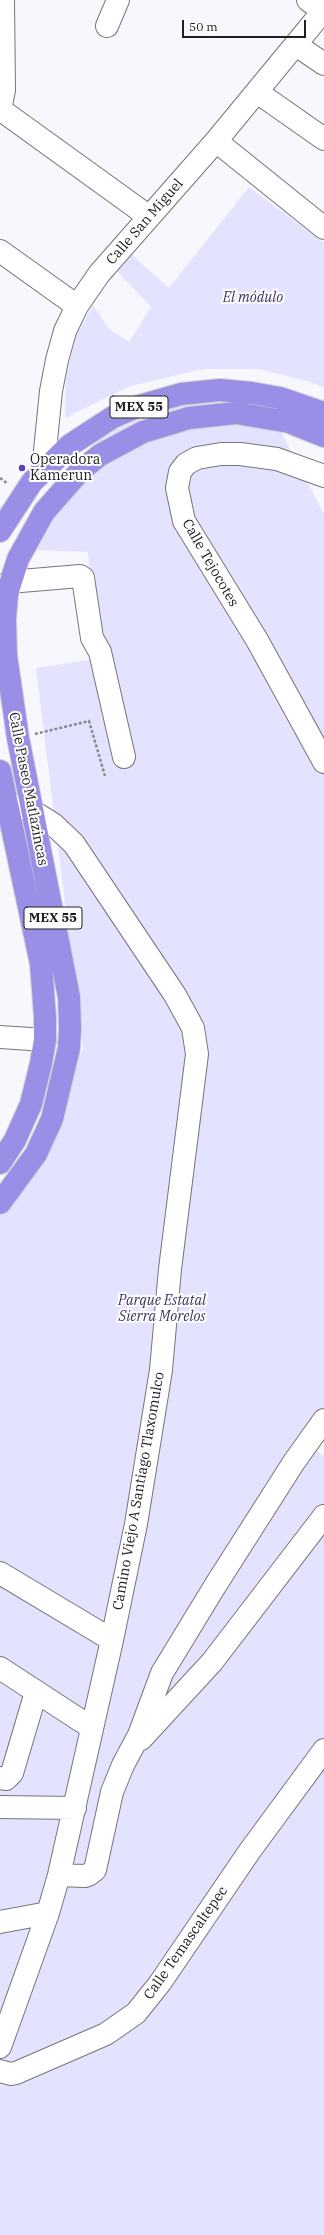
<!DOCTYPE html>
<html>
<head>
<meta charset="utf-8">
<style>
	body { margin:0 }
	#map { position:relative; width:324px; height:2235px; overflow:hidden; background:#f7f7fe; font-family:"IBM Plex Serif",serif }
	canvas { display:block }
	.scale { position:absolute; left:182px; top:20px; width:124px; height:18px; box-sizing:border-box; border:2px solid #202023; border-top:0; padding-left:5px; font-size:12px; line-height:14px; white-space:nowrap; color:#202023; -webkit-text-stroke:3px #fff; paint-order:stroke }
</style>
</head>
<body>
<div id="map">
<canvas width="324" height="2235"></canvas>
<div class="scale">50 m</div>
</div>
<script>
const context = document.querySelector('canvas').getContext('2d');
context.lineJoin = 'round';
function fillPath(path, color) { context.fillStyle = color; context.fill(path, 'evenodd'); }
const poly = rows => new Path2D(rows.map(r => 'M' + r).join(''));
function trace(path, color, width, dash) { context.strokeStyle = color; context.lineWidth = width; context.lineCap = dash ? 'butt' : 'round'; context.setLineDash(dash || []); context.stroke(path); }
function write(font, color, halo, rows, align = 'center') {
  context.font = font + ' "IBM Plex Serif",serif'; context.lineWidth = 4; context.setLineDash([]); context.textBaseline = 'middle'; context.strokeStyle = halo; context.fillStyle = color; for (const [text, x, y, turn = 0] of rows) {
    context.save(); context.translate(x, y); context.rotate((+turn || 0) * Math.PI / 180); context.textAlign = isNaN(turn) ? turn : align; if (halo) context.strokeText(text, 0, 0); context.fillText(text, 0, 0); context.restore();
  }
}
const green = poly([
	[249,187,324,243,324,388,311,382,259,369,203,369,130,386,65,418,66,377,76,336,93,305,109,329,129,342,151,307,116,270,131,254,169,288],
	[258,388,324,514,324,1418,305,1443,324,1456,324,2235,0,2235,0,1199,19,1183,83,1049,36,668,95,659,88,552,37,550,64,481,98,440,147,409]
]);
const path = poly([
	[0,478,8,484],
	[35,734,89,721,105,776]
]);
const minor = poly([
	[308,0,323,11],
	[107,26,118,0],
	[296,45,324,64],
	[257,92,324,139],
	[1,110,148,216],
	[0,111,4,90,3,0],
	[216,141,324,228],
	[0,251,77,306],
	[43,470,51,391,57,360,65,331,77,306,99,274,216,141,324,10],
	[324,476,277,459,240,454,221,454,197,458,186,464,180,472,177,488,184,521,257,640,324,762],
	[9,582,80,576,83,578,92,638,100,652,124,757],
	[0,1037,45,1040],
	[0,1573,112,1640],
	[0,1668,92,1728],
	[141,1739,212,1662,324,1516],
	[0,1778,6,1779,12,1773,36,1692],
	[0,1807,75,1808],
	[59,1875,85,1876,90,1874,95,1870,112,1792,123,1765,139,1735,162,1673,215,1586,294,1462,324,1420],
	[0,1922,48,1913],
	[0,2047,48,1913,59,1875,112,1640,136,1524,161,1370,170,1269,197,1054,193,1028,175,995,74,844,53,824,32,811,18,806],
	[0,2071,11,2074,16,2073,106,2034,136,2013,160,1983,249,1852,324,1750]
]);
const highway = poly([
	[0,531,32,482,70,445,113,417,139,406,181,394,220,390,252,393,280,398,324,413],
	[0,771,41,964,45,1017,45,1040,41,1063,31,1104,15,1140,0,1163],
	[0,1203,36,1154,52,1119,69,1048,70,1028,69,997,18,738,6,655,5,619,7,594,18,559,44,512,80,471,100,455,143,432,189,418,236,413,289,422,324,436]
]);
const markers = [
	[22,468,4,"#5c41b9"]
];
const shields = [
	[139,407,58],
	[53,918,58]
];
const shieldNames = [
	["MEX 55",139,407],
	["MEX 55",53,918]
];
const streetNames = [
	["Calle San Miguel",145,222,-49],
	["Calle Tejocotes",210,563,60],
	["Calle Paseo Matlazincas",28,789,79],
	["Camino Viejo A Santiago Tlaxomulco",139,1491,-80],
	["Calle Temascaltepec",186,1943,-55]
];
const parkNames = [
	["El módulo",253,298],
	["Parque Estatal",162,1301],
	["Sierra Morelos",162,1317]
];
const poiNames = [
	["Operadora",30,460],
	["Kamerun",30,476]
];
fillPath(green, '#e4e3ff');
trace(minor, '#75757b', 24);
trace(highway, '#d2d2d3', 24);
trace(path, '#89898d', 2.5, [3, 2]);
trace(minor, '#fff', 22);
trace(highway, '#998fe6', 22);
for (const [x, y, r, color] of markers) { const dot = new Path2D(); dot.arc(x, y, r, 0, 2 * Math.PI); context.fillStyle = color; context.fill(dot); trace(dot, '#fff', 1.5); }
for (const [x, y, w] of shields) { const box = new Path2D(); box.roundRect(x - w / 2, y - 11, w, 22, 3); context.fillStyle = '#fff'; context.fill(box); trace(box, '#202023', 1); }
write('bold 13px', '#202023', null, shieldNames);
write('14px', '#202023', '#fff', streetNames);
write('italic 14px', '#3a3361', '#fff', parkNames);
write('14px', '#202023', '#fff', poiNames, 'left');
</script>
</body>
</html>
